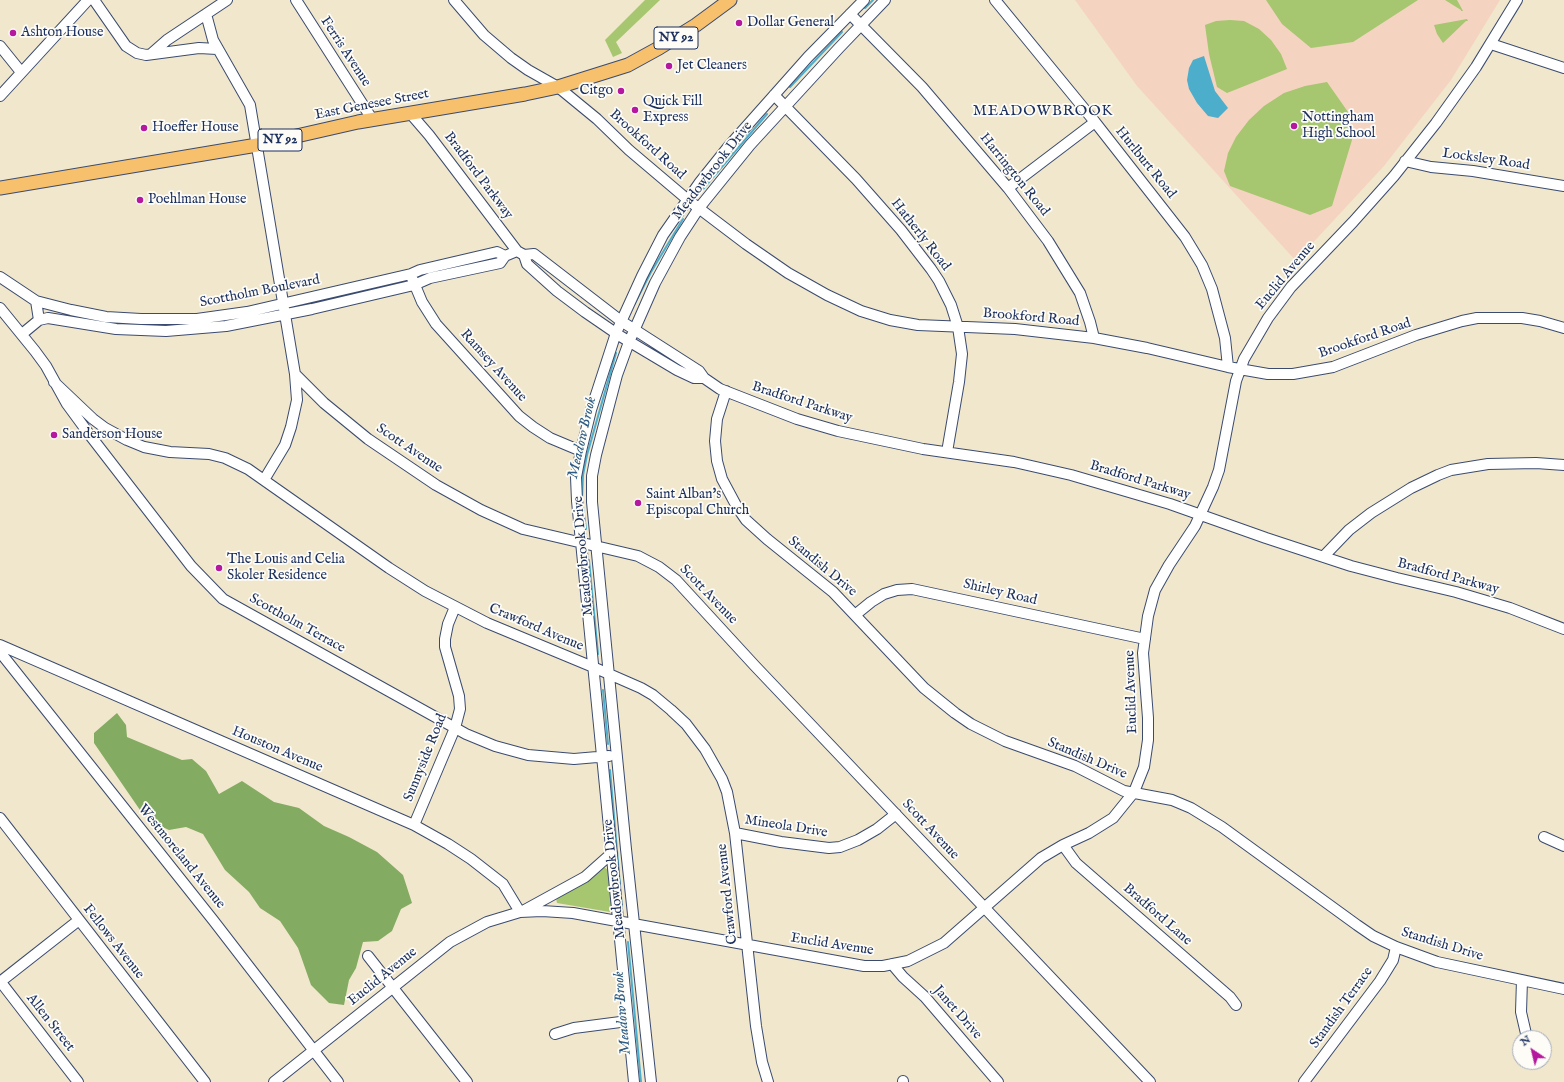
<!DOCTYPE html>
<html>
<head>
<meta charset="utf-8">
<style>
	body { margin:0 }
	#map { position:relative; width:1564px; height:1082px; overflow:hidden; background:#f1e7cd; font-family:"IM FELL English",serif }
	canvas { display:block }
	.north { position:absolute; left:1512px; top:1030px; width:40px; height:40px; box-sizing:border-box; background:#fdfcf7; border:1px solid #a3aaba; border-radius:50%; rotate:325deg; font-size:11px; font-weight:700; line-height:16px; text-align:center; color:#1b2f5e }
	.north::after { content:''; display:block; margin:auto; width:14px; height:18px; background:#b5179e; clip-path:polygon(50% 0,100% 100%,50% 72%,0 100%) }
</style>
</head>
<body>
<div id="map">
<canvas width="1564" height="1082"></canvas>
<div class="north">N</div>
</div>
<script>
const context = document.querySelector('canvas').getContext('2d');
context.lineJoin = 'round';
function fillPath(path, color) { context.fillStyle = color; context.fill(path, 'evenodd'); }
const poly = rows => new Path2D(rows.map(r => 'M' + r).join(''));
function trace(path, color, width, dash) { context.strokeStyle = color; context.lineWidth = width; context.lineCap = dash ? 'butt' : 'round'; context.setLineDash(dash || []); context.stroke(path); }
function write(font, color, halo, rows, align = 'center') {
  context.font = font + ' "IM FELL English",serif'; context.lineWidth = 3.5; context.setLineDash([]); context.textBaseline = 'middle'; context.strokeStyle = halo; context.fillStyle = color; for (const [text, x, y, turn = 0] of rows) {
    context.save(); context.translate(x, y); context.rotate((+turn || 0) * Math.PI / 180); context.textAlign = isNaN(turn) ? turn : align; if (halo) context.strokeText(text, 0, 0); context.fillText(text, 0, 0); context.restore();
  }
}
const built = poly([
	[1075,0,1500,0,1451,80,1384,166,1296,261,1137,86]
]);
const green = poly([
	[645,0,660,0,616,42,622,53,613,57,605,40],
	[1266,0,1418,0,1353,42,1311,48,1282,24],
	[1445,0,1457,0,1463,11,1461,11,1461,10],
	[1467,19,1468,21,1466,21,1443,43,1437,34,1434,25],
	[1230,20,1244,21,1259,29,1271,40,1281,54,1287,69,1227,93,1217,87,1209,54,1205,25,1216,21],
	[1327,82,1348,112,1352,140,1332,206,1310,215,1230,186,1224,171,1228,153,1236,137,1249,120,1264,106,1284,93,1305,86],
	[604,867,608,870,612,909,610,912,557,903,556,898]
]);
const forest = poly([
	[117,713,126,725,127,737,182,760,192,759,206,771,219,794,242,781,274,802,299,808,324,826,349,837,377,852,403,875,412,903,401,909,392,931,378,941,363,942,356,968,349,980,344,1005,329,1003,311,985,298,948,280,921,260,908,249,892,225,870,203,834,186,827,169,830,154,823,140,810,94,743,94,733]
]);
const water = poly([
	[1204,56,1215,91,1228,108,1218,118,1208,116,1197,103,1189,89,1187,80,1189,68,1193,60]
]);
const stream = poly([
	[865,8,873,0],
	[790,87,842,32],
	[703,189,767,114],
	[634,305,651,272,683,219],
	[586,529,582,499,583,475,587,455,616,353],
	[589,560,598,654],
	[603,690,608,744],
	[610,770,622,908],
	[628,942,641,1082]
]);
const minor = poly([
	[94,0,126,46,137,53,146,55,199,48,217,49],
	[296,0,372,119],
	[454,0,484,35,511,58,528,70,558,87,597,119,629,150,688,200,746,244,788,273,827,295,861,311,890,320,918,325,1015,329,1094,338,1147,348,1228,367,1268,374,1293,374,1333,367,1416,335,1462,321,1477,318,1522,318,1540,321,1564,328],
	[995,0,1095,122,1185,237,1202,265,1212,289,1225,338,1228,367],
	[206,14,213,40,250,105,295,374,324,403,368,439,436,485,481,510,523,529,638,556,659,567,676,580,755,666,1150,1082],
	[850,14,922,87,1008,188,1048,241,1080,293,1090,322,1094,338],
	[1491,44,1564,68],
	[0,46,21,72],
	[151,54,167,40,227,0],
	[774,95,856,179,901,230,931,269,939,281,951,305,958,327,962,354,959,382,947,452],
	[0,96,88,0],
	[410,113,429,135,517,251,524,255,527,264,557,291,585,312,620,336,677,370,694,378,704,378],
	[1405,161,1431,167,1473,171,1564,186],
	[1008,188,1095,122],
	[524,255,534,254,621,321,699,371,704,378,720,389,797,419,838,431,923,449,1014,462,1071,475,1170,504,1266,538,1351,566,1397,578,1456,592,1510,608,1564,629],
	[0,277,36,301,71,310,106,317,141,319,197,319,247,312,411,274,420,270,497,252,505,256],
	[412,278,422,302,436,324,519,416,533,427,550,438,581,451],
	[0,308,35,351,46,366,67,404,89,434,191,566,223,599,466,734,495,746,528,755,574,759,609,756],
	[39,320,48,318,116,329,166,331,226,326,312,309,414,285,430,278,500,263,505,256,517,251],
	[22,334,39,320,36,301],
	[54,382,93,419,105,428,127,440,144,447,170,452,209,454,225,458,248,469,389,568,425,591,487,623,593,667,641,688,653,695,671,710,686,724,705,749,722,779,727,792,735,833,756,1026,762,1062,768,1082],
	[726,391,717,419,715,441,717,461,722,479,737,507,746,520,767,539,833,592,924,688,955,713,971,724,1005,741,1075,766,1124,791,1172,800,1191,808,1222,827,1357,925,1373,936,1396,947,1437,962,1564,989],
	[264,480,285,445,291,427,297,400,295,374],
	[1324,556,1349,530,1371,513,1411,488,1438,475,1451,470,1488,464,1536,463,1564,465],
	[855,615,871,602,884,594,897,590,912,589,1145,639],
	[0,645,414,825,448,844,471,859,503,884,520,912],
	[0,652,213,920,338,1082],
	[0,818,205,1082],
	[414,825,455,728,460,709,459,696,445,647,445,639,448,624,455,607],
	[735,833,781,842,829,848,840,847,858,840,877,829,896,814],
	[1544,837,1564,846],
	[1063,845,1076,863,1230,997,1236,1005],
	[523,911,585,877,612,853],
	[368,956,467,1082],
	[892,964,903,977,925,997,998,1082],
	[1522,980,1521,1012,1527,1038],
	[0,981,78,1082],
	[0,982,79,920],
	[555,1034,574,1028,628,1021],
	[903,1081,903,1082],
	[274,1082,450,942,487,922,520,912,542,911,573,913,864,966,883,966,908,961,944,943,1041,858,1063,845,1089,833,1113,818,1134,792,1144,767,1148,740,1148,718,1143,653,1148,616,1155,590,1169,565,1195,526,1213,487,1219,470,1236,381,1244,359,1268,318,1291,287,1353,222,1394,176,1436,123,1476,67,1517,0],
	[634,1082,577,501,576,477,581,451,591,410,616,333,642,276,663,235,700,182,728,147,808,57,864,0],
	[651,1082,626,849,592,502,592,476,596,455,617,375,629,342,655,283,680,237,699,208,750,145,839,48,885,0],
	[1304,1082,1380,981,1393,960,1396,947]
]);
const major = poly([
	[0,188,257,145,358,122,525,94,558,87,628,65,659,48,696,25,730,0]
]);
const markers = [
	[739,23,4,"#b5179e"],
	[13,33,4,"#b5179e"],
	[669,66,4,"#b5179e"],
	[621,91,4,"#b5179e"],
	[635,110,4,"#b5179e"],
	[1294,126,4,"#b5179e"],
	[144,128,4,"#b5179e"],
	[140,200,4,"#b5179e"],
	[54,435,4,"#b5179e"],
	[638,503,4,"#b5179e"],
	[219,568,4,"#b5179e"]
];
const shields = [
	[676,38,44],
	[280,140,44]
];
const shieldNames = [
	["NY 92",676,38],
	["NY 92",280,140]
];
const poiNames = [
	["Dollar General",747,23],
	["Ashton House",21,33],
	["Jet Cleaners",677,66],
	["Citgo",613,91,"right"],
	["Quick Fill",643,102],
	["Express",643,118],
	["Nottingham",1302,118],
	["High School",1302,134],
	["Hoeffer House",152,128],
	["Poehlman House",148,200],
	["Sanderson House",62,435],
	["Saint Alban's",646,495],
	["Episcopal Church",646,511],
	["The Louis and Celia",227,560],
	["Skoler Residence",227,576]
];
const streetNames = [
	["Ferris Avenue",345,52,57],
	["East Genesee Street",372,105,-11],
	["Brookford Road",647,145,42],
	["Locksley Road",1486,160,8],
	["Hurlburt Road",1145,163,51],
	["Meadowbrook Drive",713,171,-52],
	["Harrington Road",1014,175,51],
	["Bradford Parkway",478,176,53],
	["Hatherly Road",920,235,52],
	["Euclid Avenue",1286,276,-50],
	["Scottholm Boulevard",260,292,-11],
	["Brookford Road",1031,318,5],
	["Brookford Road",1365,339,-19],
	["Ramsey Avenue",493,366,48],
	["Bradford Parkway",802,403,18],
	["Scott Avenue",409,449,34],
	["Bradford Parkway",1140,481,17],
	["Meadowbrook Drive",584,556,-95],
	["Standish Drive",822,567,40],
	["Bradford Parkway",1448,577,15],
	["Shirley Road",1000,593,13],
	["Scott Avenue",708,595,46],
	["Scottholm Terrace",297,624,29],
	["Crawford Avenue",536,628,23],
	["Euclid Avenue",1132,692,-92],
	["Houston Avenue",277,750,23],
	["Sunnyside Road",426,758,-68],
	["Standish Drive",1087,759,23],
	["Mineola Drive",786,827,9],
	["Scott Avenue",930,830,47],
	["Westmoreland Avenue",181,857,51],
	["Meadowbrook Drive",615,879,-96],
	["Crawford Avenue",728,894,-96],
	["Bradford Lane",1157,915,41],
	["Fellows Avenue",113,942,52],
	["Euclid Avenue",832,945,9],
	["Standish Drive",1442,945,17],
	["Euclid Avenue",383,977,-39],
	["Standish Terrace",1342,1008,-54],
	["Janet Drive",957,1013,49],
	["Allen Street",50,1023,52]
];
const neighbourhoodNames = [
	["MEADOWBROOK",1043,112]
];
const waterNames = [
	["Meadow Brook",583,438,-77],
	["Meadow Brook",623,1013,-95]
];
fillPath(built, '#f5d3c1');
fillPath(green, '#a6c66f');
fillPath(forest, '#84ab62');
fillPath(water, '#4caecb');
trace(stream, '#4caecb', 2);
trace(minor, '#3b4b6f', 12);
trace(major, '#3b4b6f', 15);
trace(minor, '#fff', 10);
trace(major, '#f7c06c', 13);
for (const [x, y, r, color] of markers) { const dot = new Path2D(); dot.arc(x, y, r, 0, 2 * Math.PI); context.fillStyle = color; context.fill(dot); trace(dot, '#fdfcf7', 1.5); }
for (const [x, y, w] of shields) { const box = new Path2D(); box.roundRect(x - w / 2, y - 11, w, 22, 3); context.fillStyle = '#fdfcf7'; context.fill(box); trace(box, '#1b2f5e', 1); }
write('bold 13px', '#1b2f5e', null, shieldNames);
write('14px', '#1b2f5e', '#fdfcf7', poiNames, 'left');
write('14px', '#1b2f5e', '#fdfcf7', streetNames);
context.letterSpacing = '1px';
write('15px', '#1b2f5e', '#fdfcf7', neighbourhoodNames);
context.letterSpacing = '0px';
write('italic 15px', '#2c5b84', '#fdfcf7', waterNames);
</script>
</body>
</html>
